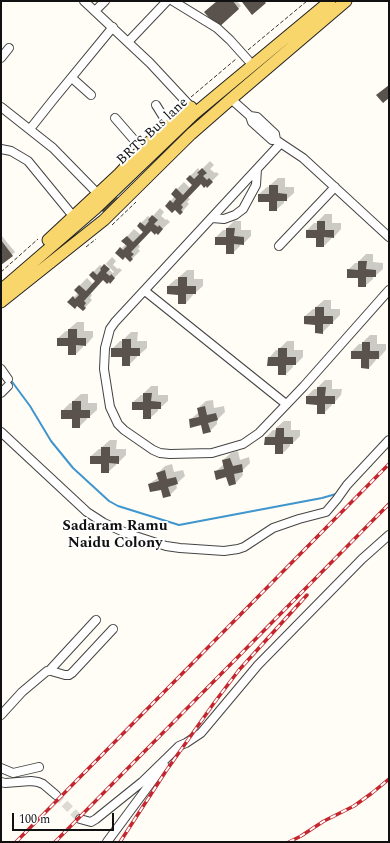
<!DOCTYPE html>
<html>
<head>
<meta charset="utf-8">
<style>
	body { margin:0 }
	#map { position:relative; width:390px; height:843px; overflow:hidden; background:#fffdf5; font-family:Spectral,serif }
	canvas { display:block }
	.frame { position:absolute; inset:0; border:2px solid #111; pointer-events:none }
	.scale { position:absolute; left:12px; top:813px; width:102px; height:18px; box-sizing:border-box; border:2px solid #111; border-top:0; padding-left:5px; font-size:12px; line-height:14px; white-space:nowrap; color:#111; -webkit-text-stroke:3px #fff; paint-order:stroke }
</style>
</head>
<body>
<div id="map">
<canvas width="390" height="843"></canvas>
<div class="frame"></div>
<div class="scale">100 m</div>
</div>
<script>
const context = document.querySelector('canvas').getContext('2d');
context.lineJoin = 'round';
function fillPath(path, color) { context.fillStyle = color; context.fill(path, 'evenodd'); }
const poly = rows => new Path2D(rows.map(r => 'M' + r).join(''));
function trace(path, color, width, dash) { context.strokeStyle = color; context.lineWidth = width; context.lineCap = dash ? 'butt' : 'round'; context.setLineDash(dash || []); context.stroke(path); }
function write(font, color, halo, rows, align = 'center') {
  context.font = font + ' Spectral,serif'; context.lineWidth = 4; context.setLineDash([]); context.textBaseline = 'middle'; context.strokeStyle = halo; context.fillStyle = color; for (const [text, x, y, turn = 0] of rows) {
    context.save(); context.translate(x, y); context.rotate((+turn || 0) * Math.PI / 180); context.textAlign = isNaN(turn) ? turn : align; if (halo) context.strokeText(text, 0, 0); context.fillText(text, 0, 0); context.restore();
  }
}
const shadow = poly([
	[218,1,237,1,241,6,218,26],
	[210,161,214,165,210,169,215,173,216,172,219,174,207,186,201,183,187,197,190,199,187,202,189,204,180,214,175,209,166,206,175,196,172,194,184,182,190,188,194,185,187,179,198,168,200,171],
	[278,178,285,178,285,187,294,187,294,193,286,200,284,200,284,203,276,210,270,201,259,194,267,187,270,187,270,185],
	[160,208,164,212,161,216,166,220,167,219,170,222,158,233,151,230,138,244,140,246,138,249,140,251,130,261,125,256,117,253,126,244,123,241,134,229,141,235,144,232,138,226,148,216,151,218],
	[325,214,332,214,332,223,341,223,341,229,334,237,331,236,331,239,324,246,317,237,307,230,314,223,318,223,318,221],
	[234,221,241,221,241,230,251,230,251,236,243,244,241,243,240,246,233,253,227,244,216,244,216,237,223,230,227,230,227,228],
	[1,235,15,252,1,264],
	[366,254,373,254,373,262,383,263,383,269,375,276,373,276,373,279,365,286,359,277,348,270,355,263,359,263,359,261],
	[112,257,116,261,113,265,118,269,119,268,122,270,110,282,104,279,90,293,92,295,90,298,92,300,83,310,78,305,69,302,78,293,75,290,87,278,93,284,96,281,90,275,100,265,103,267],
	[106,264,114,272,113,273,105,266],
	[187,270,194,270,194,279,203,279,203,286,195,293,193,293,193,295,186,303,179,294,168,286,176,279,179,279,179,277],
	[324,300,331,300,331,309,340,309,340,315,332,323,330,323,330,325,322,333,316,324,305,316,313,309,316,309,316,307],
	[77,322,84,322,84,331,93,331,93,337,86,345,83,345,83,347,76,354,69,345,58,338,66,331,69,331,69,329],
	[131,332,138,332,137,341,147,341,147,348,139,355,137,355,137,357,129,365,123,356,112,349,120,341,123,341,123,340],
	[370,335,377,335,377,344,386,344,386,350,379,358,376,358,376,360,369,368,362,358,352,351,359,344,363,344,363,342],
	[287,341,294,341,294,350,303,350,303,357,296,364,293,364,293,367,286,374,279,365,269,358,276,350,279,350,279,349],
	[325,380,332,380,332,389,342,389,341,395,334,403,332,403,332,405,324,413,318,404,307,396,314,389,318,389,318,387],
	[151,386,158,386,158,395,168,395,168,401,160,408,158,408,158,411,150,418,144,409,133,402,141,395,144,395,144,393],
	[81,394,88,394,88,403,97,403,97,410,89,417,87,417,87,419,79,427,73,418,62,411,70,403,73,403,73,401],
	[213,400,214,408,224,406,225,412,217,420,217,424,210,431,202,424,190,420,199,412,198,408,206,401],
	[284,421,291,421,291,430,300,430,300,436,293,443,290,443,290,446,283,453,276,444,266,437,273,430,276,430,276,428],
	[110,440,117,440,116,449,126,449,126,455,118,463,116,463,116,465,108,472,102,463,91,456,99,449,102,449,102,447],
	[238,451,240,460,249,457,250,463,242,471,243,475,236,483,229,484,227,476,215,472,224,464,223,460,231,453],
	[172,464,174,472,183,470,185,476,176,484,177,488,170,495,161,488,149,484,159,477,158,473,165,466]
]);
const stream = poly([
	[10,379,30,406,51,441,73,468,109,501,118,506,179,525,322,498,336,494]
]);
const building = poly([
	[217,1,233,1,239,9,218,28,204,12],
	[244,1,264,1,266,3,252,15,242,2],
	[389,85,389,98,383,103,376,95],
	[202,168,207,173,203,176,207,180,209,178,213,182,207,188,206,186,204,188,201,184,181,205,183,207,181,210,183,212,180,215,175,210,172,213,165,206,170,200,173,203,176,199,171,194,176,188,183,195,192,185,186,179,190,175,194,179,199,174,197,173],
	[269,185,278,185,278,193,287,194,287,201,277,201,277,211,269,211,269,202,258,202,258,194,269,194],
	[117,197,120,200,104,213,101,210],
	[152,215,158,220,154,224,158,227,159,225,163,229,158,235,156,233,155,235,151,231,131,252,134,254,131,257,133,259,130,262,125,257,123,260,115,253,120,247,123,250,127,246,121,241,127,236,133,242,143,232,137,226,140,222,145,226,149,221,148,220],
	[317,221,325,221,325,230,334,230,334,238,324,237,324,247,316,247,316,238,306,238,306,230,317,230],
	[226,228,235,228,234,236,244,237,244,245,234,244,234,254,226,254,226,245,215,245,215,237,226,237],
	[1,240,13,256,1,265],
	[358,261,367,261,366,269,376,270,376,277,366,277,366,287,358,287,358,278,347,278,347,269,358,270],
	[104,264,110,269,106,273,110,276,111,274,115,278,110,284,109,282,107,284,103,280,84,301,86,303,84,306,86,308,83,311,77,306,75,309,67,302,73,296,75,299,79,295,74,290,79,285,86,291,95,281,89,275,93,271,97,275,101,270,100,269],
	[178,277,187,277,187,286,196,286,196,294,186,294,186,304,178,304,178,295,167,294,167,286,178,286],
	[315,307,324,307,324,316,333,316,333,324,323,324,323,334,315,333,315,325,304,324,304,316,315,316],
	[68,329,77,329,77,338,86,338,86,346,76,345,76,355,68,355,68,346,57,346,57,338,68,338],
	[122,339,131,339,131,348,140,348,140,356,130,356,130,366,122,366,122,357,111,357,111,348,122,348],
	[362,342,370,342,370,351,379,351,379,359,369,359,369,369,361,368,361,359,351,359,351,351,362,351],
	[278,348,287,348,287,357,296,357,296,365,286,365,286,375,278,375,278,366,267,366,268,357,278,357],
	[317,387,326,387,325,396,335,396,335,404,325,404,325,414,317,414,317,405,306,404,306,396,317,396],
	[143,393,152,393,151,401,161,402,161,409,151,409,151,419,143,419,143,410,132,410,132,402,143,402],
	[72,401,81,401,81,410,90,410,90,418,80,418,80,428,72,428,72,419,61,419,61,410,72,410],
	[205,406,207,415,216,413,218,420,208,423,211,432,203,434,201,425,190,428,189,419,199,417,197,408],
	[276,428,284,428,284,437,293,437,293,444,283,444,283,454,275,454,275,445,264,445,265,437,275,437],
	[101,447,110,447,110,456,119,456,119,464,109,463,109,473,101,473,101,464,90,464,90,456,101,456],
	[230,458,233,466,242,464,243,472,234,474,236,484,229,486,226,477,216,480,214,471,224,469,222,460],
	[165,470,167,479,176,477,178,484,168,487,171,496,163,498,161,490,150,492,148,484,159,481,156,473]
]);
const minorTunnel = poly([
	[56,795,80,819]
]);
const path = poly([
	[248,50,307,1],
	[191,97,236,59],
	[112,225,136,202],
	[86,247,96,239],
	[1,272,38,239]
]);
const minor = poly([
	[84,1,150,63,191,107],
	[173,1,217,28,230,40,248,60],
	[95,11,105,1],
	[128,42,167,1],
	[1,58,9,48],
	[72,78,91,95],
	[231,99,250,116,252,122,272,140,276,140,303,158,389,237],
	[156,105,169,126],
	[1,107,53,148,98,194],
	[250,116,257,117,275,134,276,140],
	[115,118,142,149],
	[30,129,53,100,113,27],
	[280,144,115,322,110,329,105,348,104,369,110,407,118,424,124,430,153,450,160,453,170,454,212,453,243,444,259,433,304,386,389,290],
	[1,149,11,151,28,161,73,216],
	[212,218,224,219,235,215,243,209,256,185,257,169],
	[279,246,335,187],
	[145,291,286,404],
	[1,369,8,379],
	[1,393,8,386],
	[1,432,87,512,104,523,126,533,166,546,180,548,224,551,238,549,244,547,273,528,299,519,326,512,337,499,347,485,389,440],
	[49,671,96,620],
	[1,715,22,692,47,671,51,671,65,675,69,675,72,673,113,629],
	[1,768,13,773,39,767],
	[1,782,5,783,31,781,38,782,43,784,56,795],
	[80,819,91,822,96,819,142,782,179,746,186,743,201,733,258,665,362,559,389,535],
	[107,842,164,765]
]);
const major = poly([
	[48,240,119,174,147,144,191,107],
	[1,290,96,208,194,114,330,1],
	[1,302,104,220,191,134,231,99,346,1]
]);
const rail = poly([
	[16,842,389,464],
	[55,842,389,504],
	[120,842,166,771,214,703,239,670,307,595],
	[289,842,301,836,324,821,354,806,372,793,389,779]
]);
const streetNames = [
	["BRTS Bus lane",153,132,-43]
];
const neighbourhoodNames = [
	["Sadaram Ramu",115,527],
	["Naidu Colony",115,544]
];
fillPath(shadow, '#0003');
trace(stream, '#3f96cf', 2);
fillPath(building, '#5a524d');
trace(minorTunnel, '#dbdad3', 8, [8, 4]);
trace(minor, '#444', 10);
trace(major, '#222', 13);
trace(path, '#333', 1, [4, 2]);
trace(minor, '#fff', 8);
trace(major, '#f9d66b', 11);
trace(rail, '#c4262e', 3.5);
trace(rail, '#fff', 2, [6]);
write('14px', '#111', '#fff', streetNames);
write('bold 15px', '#111', '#fff', neighbourhoodNames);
</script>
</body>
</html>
